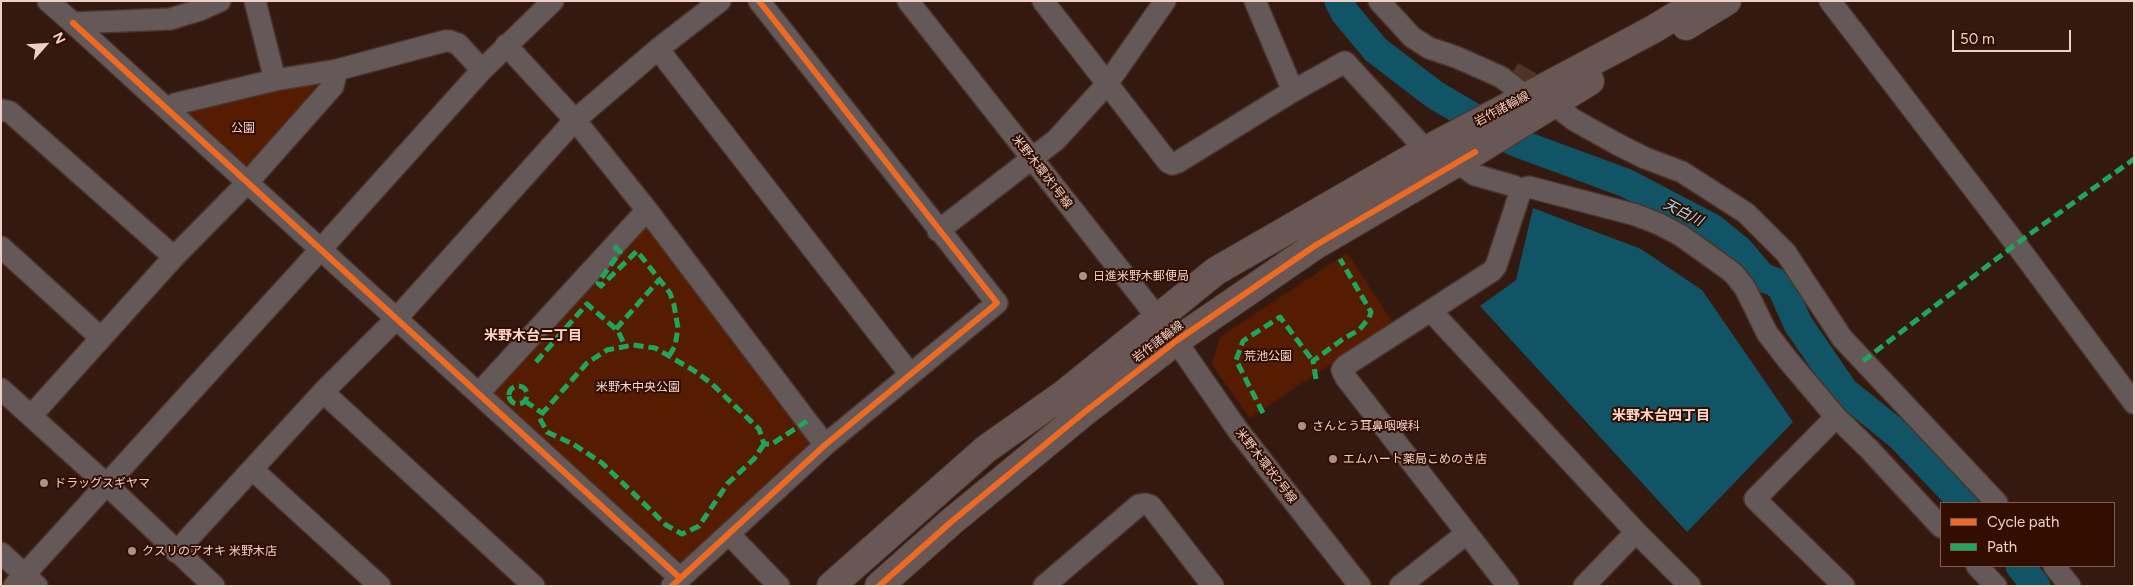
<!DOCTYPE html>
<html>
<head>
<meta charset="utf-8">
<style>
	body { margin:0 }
	#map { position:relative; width:2135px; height:587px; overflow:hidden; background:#33190f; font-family:Figtree,sans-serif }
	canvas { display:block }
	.frame { position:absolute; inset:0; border:2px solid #f0d0c4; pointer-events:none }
	.legend { position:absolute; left:1940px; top:502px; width:175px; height:65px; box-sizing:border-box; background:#320e01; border:1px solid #7e5c4f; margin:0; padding:6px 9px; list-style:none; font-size:15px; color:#f0d0c4 }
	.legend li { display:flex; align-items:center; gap:10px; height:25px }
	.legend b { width:25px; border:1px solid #7e5c4f }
	.north { position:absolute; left:20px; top:20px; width:50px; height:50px; -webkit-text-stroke:4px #320e01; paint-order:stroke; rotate:64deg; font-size:14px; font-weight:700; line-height:20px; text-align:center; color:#f0d0c4 }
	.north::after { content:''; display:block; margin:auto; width:18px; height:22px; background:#f0d0c4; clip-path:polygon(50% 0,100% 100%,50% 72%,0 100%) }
	.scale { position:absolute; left:1952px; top:30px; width:119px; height:22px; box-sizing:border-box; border:2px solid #f0d0c4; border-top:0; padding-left:6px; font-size:15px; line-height:18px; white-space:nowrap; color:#f0d0c4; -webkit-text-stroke:4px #320e01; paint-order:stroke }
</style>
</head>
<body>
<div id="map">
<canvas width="2135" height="587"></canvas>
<div class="frame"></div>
<ul class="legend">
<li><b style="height:6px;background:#ed6a23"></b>Cycle path</li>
<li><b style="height:6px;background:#20a55d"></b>Path</li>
</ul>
<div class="north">N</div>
<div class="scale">50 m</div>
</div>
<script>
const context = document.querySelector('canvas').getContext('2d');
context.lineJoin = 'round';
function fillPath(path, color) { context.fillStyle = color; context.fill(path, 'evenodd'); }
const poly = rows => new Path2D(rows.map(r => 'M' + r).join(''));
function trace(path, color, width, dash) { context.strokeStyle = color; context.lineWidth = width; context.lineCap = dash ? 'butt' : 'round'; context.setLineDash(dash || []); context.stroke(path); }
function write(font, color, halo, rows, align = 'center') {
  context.font = font + ' Figtree,"Noto Sans JP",sans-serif'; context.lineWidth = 4; context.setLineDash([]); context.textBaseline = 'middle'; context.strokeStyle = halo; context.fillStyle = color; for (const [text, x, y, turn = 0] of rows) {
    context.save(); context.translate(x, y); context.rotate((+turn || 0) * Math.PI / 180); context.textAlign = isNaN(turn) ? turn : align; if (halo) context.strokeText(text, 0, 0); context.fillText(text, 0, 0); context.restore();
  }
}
const green = poly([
	[313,82,316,93,249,166,241,168,186,115,190,109],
	[640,226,648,226,814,438,812,447,685,566,676,565,494,397,493,388],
	[1347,253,1393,323,1250,418,1212,365,1220,337]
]);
const water = poly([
	[1533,208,1641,249,1702,290,1793,422,1687,532,1480,306,1516,280]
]);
const river = poly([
	[1339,1,1345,13,1376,50,1435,95,1515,142,1626,183,1712,228,1740,251,1762,277,1775,282,1782,288,1798,324,1844,391,1900,436,1964,503],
	[2020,566,2036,586]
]);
const minorTunnel = poly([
	[1513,72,1552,95]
]);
const minor = poly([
	[48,1,73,23,170,19,200,10,220,1],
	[255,1,275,80],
	[908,1,1176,341,1237,429,1360,586],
	[1043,1,1168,162,1172,164,1178,162,1293,91,1345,62,1426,150],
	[1255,1,1293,91],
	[1379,1,1412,37,1429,48,1456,57,1501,77,1526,96],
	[1830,1,2016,244,2134,403],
	[73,23,680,578],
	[506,45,575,120,647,210,825,445],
	[658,49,910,374],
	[1553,104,1574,120,1617,144,1645,158,1682,172,1746,213,1786,253,1842,338,1997,503],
	[1,110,10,112,174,257],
	[169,110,175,104,275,80,337,70,445,41,450,41,458,44,482,70],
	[1457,162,1475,175,1514,186,1518,190,1529,187,1636,215,1659,224,1680,235,1725,267,1734,274,1745,288,1767,333,1787,359,1836,417,1869,449,1941,527],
	[938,231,1056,140,1107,84,1165,1],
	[1,247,101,338],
	[1431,311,1636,532,1690,586],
	[1,389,106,484,214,586],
	[323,392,534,586],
	[479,393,647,210],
	[31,416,174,257,247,183,333,86,337,70],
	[1836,417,1755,499,1844,586],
	[253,470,380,586],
	[729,534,779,586],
	[176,552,323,392,396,319,575,120,658,49,720,1],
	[1,553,37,586],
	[1977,566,1996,586],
	[2054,566,2070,586],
	[14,586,321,249,482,70,553,1],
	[672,586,825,445,997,303,759,1],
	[1044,586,1139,505,1145,504,1151,506,1213,586],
	[1400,586,1467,533],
	[1508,586,1346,378,1342,370,1345,366,1492,271,1496,266,1519,196,1518,190],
	[1584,586,1636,532]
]);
const major = poly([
	[1686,26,1727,1],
	[831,586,986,449,1064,394,1216,271,1426,150,1652,30,1700,1],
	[879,586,951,522,1082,414,1176,341,1316,245,1475,152,1590,81]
]);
const quiet = poly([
	[614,246,620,252,598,283,601,286,637,251,670,293,674,305,678,328,675,346,669,356],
	[616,329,659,280],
	[1863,361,2016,244,2134,159],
	[536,362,587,304,618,331,625,346],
	[1316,379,1313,361,1343,339,1359,330,1369,318,1371,312,1340,259],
	'509 395a9 9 0 1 1 18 0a9 9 0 1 1-18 0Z',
	[525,401,542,413],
	[1263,413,1236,360,1243,341,1280,317,1313,361],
	[764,444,754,459,728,483,699,526,682,534,666,525,602,463,573,444,547,432,539,417,587,363,607,350,633,345,655,348,693,370,711,383,759,429,764,444,772,444,807,421]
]);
const cycleway = poly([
	[73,23,680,578],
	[672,586,825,445,997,303,759,1],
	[879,586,951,522,1082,414,1176,341,1316,245,1475,152]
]);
const markers = [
	[1083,276,5,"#ae9085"],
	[1302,426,5,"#ae9085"],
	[1333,459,5,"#ae9085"],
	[44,483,5,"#ae9085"],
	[132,551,5,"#ae9085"]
];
const streetNames = [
	["岩作諸輪線",1502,109,-28],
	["米野木環状1号線",1042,172,52],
	["岩作諸輪線",1158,342,-37],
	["米野木環状2号線",1266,466,52]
];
const parkNames = [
	["公園",243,128],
	["荒池公園",1268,356],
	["米野木中央公園",638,387]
];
const poiNames = [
	["日進米野木郵便局",1093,276],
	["さんとう耳鼻咽喉科",1312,426],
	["エムハート薬局こめのき店",1343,459],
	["ドラッグスギヤマ",54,483],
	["クスリのアオキ 米野木店",142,551]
];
const waterNames = [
	["天白川",1683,213,27]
];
const neighbourhoodNames = [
	["米野木台二丁目",533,336],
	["米野木台四丁目",1661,416]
];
fillPath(green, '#561c02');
fillPath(water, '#105466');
trace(river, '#105466', 29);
trace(minorTunnel, '#4f342a', 21, [21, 11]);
trace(minor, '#4b342b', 24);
trace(major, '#4b342b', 30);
trace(minor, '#655859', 21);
trace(major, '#695756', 28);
trace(quiet, '#20a55d', 5, [10, 5]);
trace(cycleway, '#ed6a23', 6);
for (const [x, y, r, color] of markers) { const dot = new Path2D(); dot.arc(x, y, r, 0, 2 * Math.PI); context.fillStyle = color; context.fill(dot); trace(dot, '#320e01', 2); }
write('12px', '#f0d0c4', '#320e01', streetNames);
write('12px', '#f1d7ce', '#320e01', parkNames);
write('12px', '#f0d0c4', '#320e01', poiNames, 'left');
write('italic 14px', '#a6ddf1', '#320e01', waterNames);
write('bold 14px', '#fed7c9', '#320e01', neighbourhoodNames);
</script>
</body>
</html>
